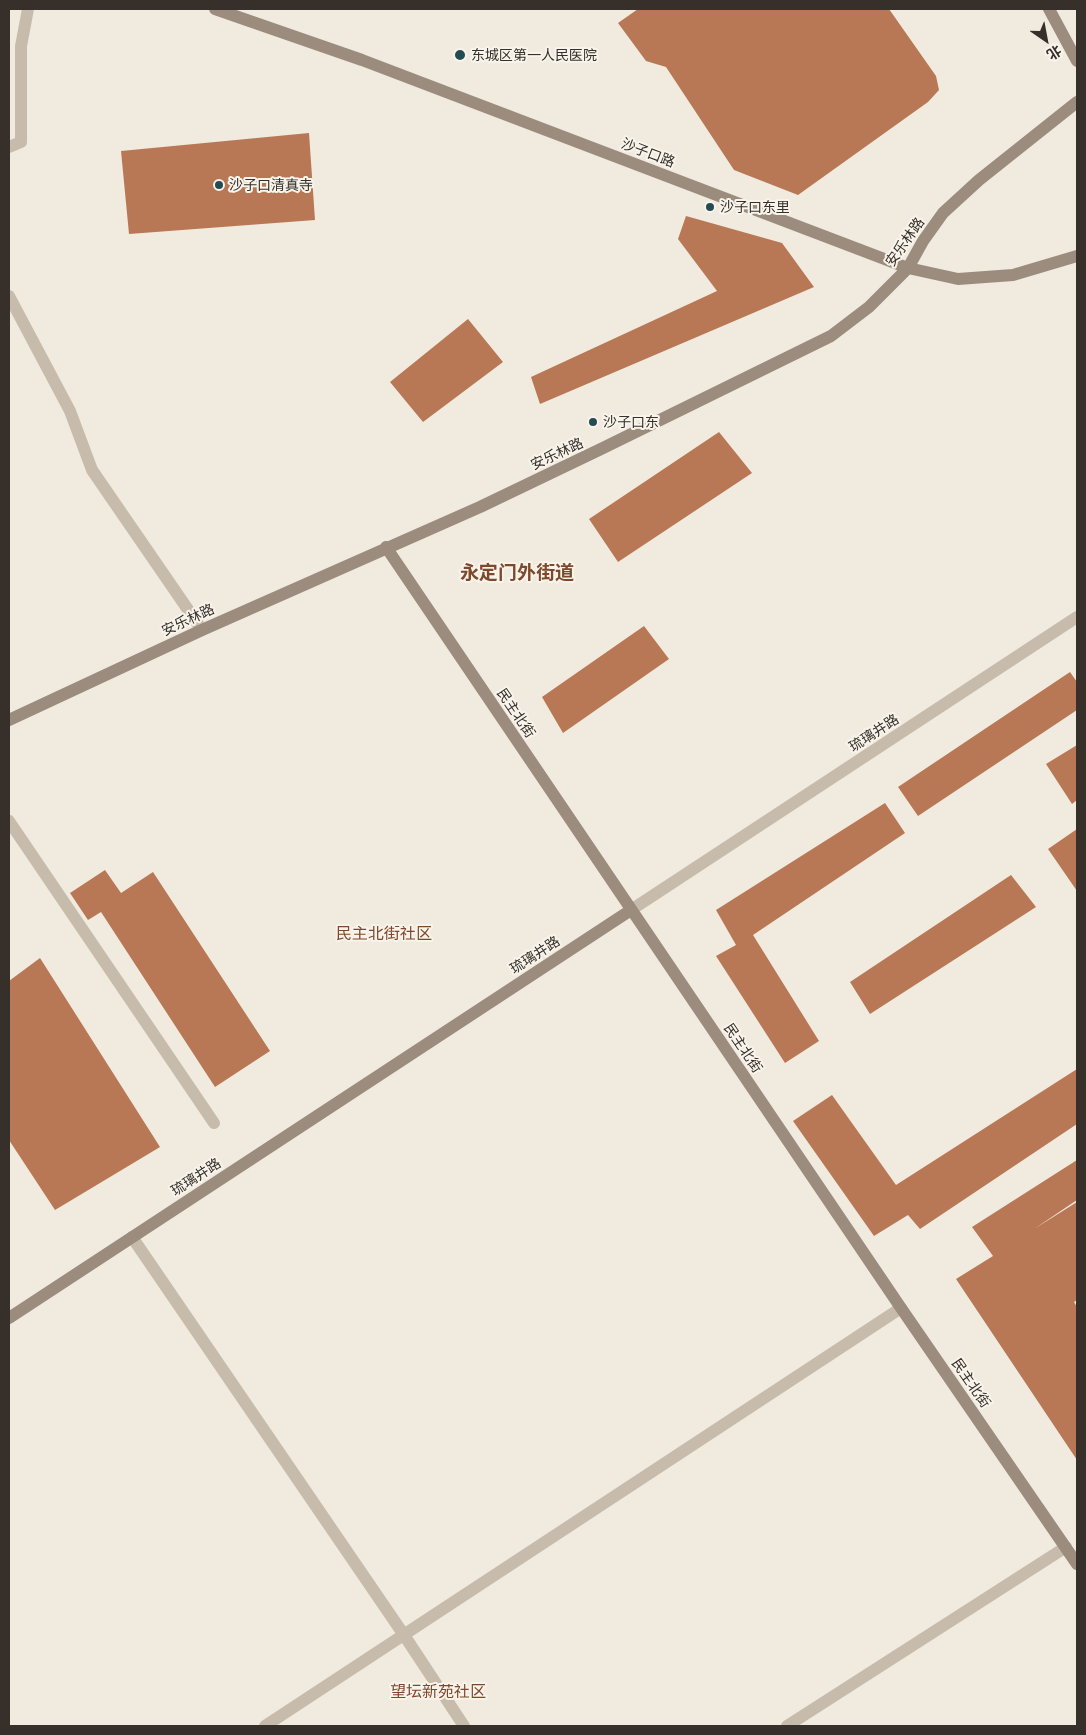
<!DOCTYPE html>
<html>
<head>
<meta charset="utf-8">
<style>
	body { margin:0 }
	#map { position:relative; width:1086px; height:1735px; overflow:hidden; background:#f0eadf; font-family:Commissioner,"Noto Sans SC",sans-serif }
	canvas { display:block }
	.frame { position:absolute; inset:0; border:10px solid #362f2a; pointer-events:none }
	.north { position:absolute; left:1021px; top:15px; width:50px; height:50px; -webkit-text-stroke:4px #f8f4eb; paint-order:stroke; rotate:147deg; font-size:14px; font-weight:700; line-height:20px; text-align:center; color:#362f2a }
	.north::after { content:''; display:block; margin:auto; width:18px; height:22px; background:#362f2a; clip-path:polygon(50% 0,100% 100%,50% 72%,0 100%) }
</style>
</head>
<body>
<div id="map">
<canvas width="1086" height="1735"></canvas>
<div class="frame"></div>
<div class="north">北</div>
</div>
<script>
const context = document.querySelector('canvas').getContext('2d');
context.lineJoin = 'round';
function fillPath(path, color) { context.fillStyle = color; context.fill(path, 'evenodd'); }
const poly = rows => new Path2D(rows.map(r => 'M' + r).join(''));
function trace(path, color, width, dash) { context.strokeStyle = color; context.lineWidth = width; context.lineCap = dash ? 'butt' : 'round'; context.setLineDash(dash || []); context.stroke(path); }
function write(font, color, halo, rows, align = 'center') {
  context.font = font + ' Commissioner,"Noto Sans SC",sans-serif'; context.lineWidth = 4; context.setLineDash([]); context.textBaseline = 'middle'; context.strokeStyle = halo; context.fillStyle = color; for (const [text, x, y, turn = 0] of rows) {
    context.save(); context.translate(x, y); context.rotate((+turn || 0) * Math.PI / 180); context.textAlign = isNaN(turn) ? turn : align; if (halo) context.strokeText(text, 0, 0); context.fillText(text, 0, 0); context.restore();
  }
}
const building = poly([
	[638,9,889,9,936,76,939,90,928,102,798,195,734,170,666,67,646,61,618,23],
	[309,133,315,220,129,234,121,151],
	[686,216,782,243,814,287,540,404,531,377,717,291,678,239],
	[468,319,503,362,423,422,390,382],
	[719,432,752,473,618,562,589,519],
	[644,626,669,659,563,733,542,697],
	[1070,672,1077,682,1077,710,918,816,898,787],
	[1077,745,1077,800,1072,804,1046,764],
	[885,803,905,833,753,935,819,1041,785,1063,716,956,736,945,716,910],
	[1077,829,1077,891,1048,849],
	[105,870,121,893,153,872,270,1051,215,1087,101,912,88,920,70,893],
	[1011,875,1036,907,870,1014,850,982],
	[40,958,160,1147,55,1210,9,1140,9,981],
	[1077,1069,1077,1124,920,1229,908,1215,874,1236,793,1121,832,1095,896,1185],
	[1077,1160,1077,1200,1034,1229,1077,1202,1077,1300,1074,1302,1077,1307,1077,1460,956,1279,993,1256,972,1227]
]);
const street = poly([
	[9,147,21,142,21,46,28,9],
	[9,296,70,411,92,470,202,630],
	[9,821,214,1123],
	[631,910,1077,617],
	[132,1237,404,1635,464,1726],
	[265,1726,901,1308],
	[787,1726,1066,1547]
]);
const secondary = poly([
	[215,9,362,60,908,268,958,279,1013,275,1077,256],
	[1049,9,1077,61],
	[386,547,901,1308,1077,1564],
	[9,720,202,630,480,507,603,448,831,336,869,307,908,268,923,241,943,213,979,180,1077,102],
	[9,1318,631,910]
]);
const markers = [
	[460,55,6,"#244b53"],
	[219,185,5,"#244b53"],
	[710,207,5,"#244b53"],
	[593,422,5,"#244b53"]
];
const poiNames = [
	["东城区第一人民医院",471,55],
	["沙子口清真寺",229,185],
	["沙子口东里",720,207],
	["沙子口东",603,422]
];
const streetNames = [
	["沙子口路",648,153,21],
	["安乐林路",905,242,-55],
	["安乐林路",557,454,-25],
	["安乐林路",188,620,-25],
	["民主北街",516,713,56],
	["琉璃井路",874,733,-33],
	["琉璃井路",535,955,-33],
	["民主北街",743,1048,56],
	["琉璃井路",196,1177,-33],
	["民主北街",971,1383,55]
];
const quarterNames = [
	["民主北街社区",384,934],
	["望坛新苑社区",438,1692]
];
const districtNames = [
	["永定门外街道",517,573]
];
fillPath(building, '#b97855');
trace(street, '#c7bcac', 12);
trace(secondary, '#9b8c7e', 12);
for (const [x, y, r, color] of markers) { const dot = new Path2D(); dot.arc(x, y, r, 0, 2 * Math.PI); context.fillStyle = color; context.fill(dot); trace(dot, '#f8f4eb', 2); }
write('14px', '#362f2a', '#f8f4eb', poiNames, 'left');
write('14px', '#362f2a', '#f8f4eb', streetNames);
write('16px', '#7d482c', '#f8f4eb', quarterNames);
write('bold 19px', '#7d482c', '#f8f4eb', districtNames);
</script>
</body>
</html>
